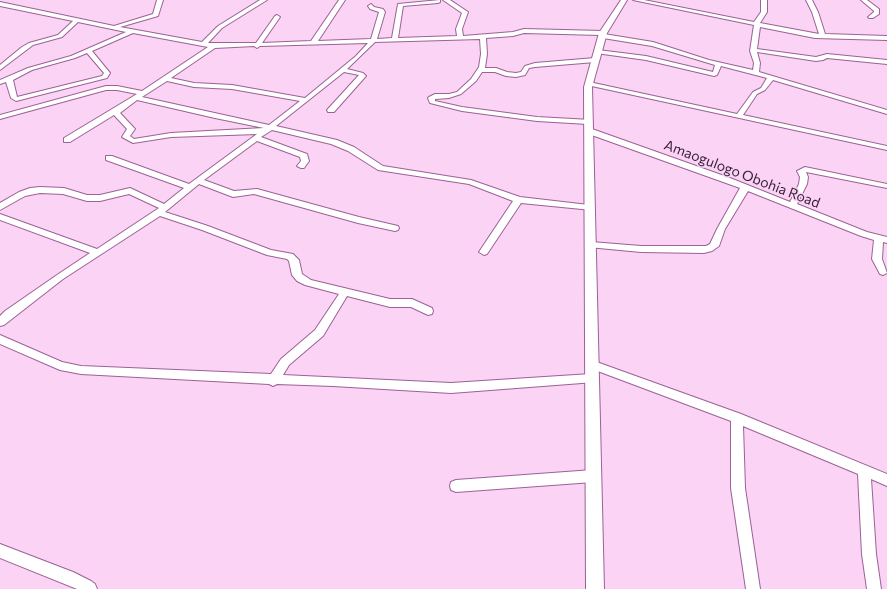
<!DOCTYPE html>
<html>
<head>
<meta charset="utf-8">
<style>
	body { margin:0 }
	canvas { display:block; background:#fad3f5 }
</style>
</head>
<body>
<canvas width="887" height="589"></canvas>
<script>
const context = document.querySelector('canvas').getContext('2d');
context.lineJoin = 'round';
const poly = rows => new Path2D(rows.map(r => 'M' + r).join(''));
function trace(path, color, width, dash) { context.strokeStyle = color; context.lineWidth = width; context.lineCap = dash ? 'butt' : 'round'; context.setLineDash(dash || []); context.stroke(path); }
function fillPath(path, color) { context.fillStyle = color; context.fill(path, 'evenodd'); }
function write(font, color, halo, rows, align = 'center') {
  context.font = font + ' Commissioner,sans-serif'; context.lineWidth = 3; context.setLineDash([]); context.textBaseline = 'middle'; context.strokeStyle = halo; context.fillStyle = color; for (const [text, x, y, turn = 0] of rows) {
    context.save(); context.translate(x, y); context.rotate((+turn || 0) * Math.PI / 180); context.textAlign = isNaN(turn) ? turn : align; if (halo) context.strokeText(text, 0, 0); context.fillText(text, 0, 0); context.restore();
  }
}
const minor = poly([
	[157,0,163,0,158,16,120,27,202,42,218,26,260,0,267,0,222,28,208,43,256,43,275,16,277,15,280,17,262,43,311,41,339,0,345,0,318,41,371,39,379,12,370,9,368,6,371,4,374,7,383,9,385,12,377,39,392,38,398,4,440,0,440,2,438,3,403,6,398,38,457,36,456,29,462,13,443,0,450,0,468,12,462,29,463,36,513,32,524,29,603,31,606,33,604,34,653,42,709,60,753,70,754,63,750,51,754,25,633,0,644,0,754,22,761,12,761,0,767,0,767,12,760,23,819,34,812,12,806,0,812,0,818,12,825,34,887,36,887,40,815,38,760,27,757,49,816,57,827,54,887,60,887,64,827,58,823,60,816,61,757,52,760,63,759,72,887,110,887,114,773,80,765,90,757,94,743,115,887,146,887,150,587,85,586,84,589,82,737,114,753,92,761,88,767,78,721,66,717,75,714,76,646,60,596,53,596,51,598,50,646,56,713,72,715,65,652,46,603,38,600,36,601,35,524,33,513,36,486,38,487,54,485,68,496,68,507,72,516,73,521,72,525,66,535,63,595,58,598,60,595,62,535,67,529,68,525,75,516,77,506,76,495,72,482,72,476,81,461,94,449,98,435,99,435,101,462,107,537,117,591,120,591,124,588,124,537,121,462,111,430,103,428,98,429,97,435,94,449,94,457,92,471,79,479,67,481,54,480,39,375,42,347,69,363,73,366,76,334,112,328,112,327,110,359,75,344,72,276,126,337,140,354,147,383,166,471,180,520,197,589,205,592,206,593,208,592,210,521,203,487,254,484,255,479,252,513,201,469,184,378,170,348,151,331,144,272,130,261,137,307,154,309,161,304,168,301,168,297,166,301,161,300,157,257,141,204,180,234,191,257,189,359,217,398,226,399,228,398,230,395,231,358,223,254,194,233,197,199,184,165,212,208,226,271,250,293,254,299,260,302,274,311,280,390,299,412,299,432,308,433,311,432,314,428,315,411,307,390,307,347,296,323,336,289,365,283,375,451,383,591,374,595,376,597,379,595,382,451,393,333,386,277,384,273,386,269,384,81,374,60,370,0,344,0,335,62,362,81,366,271,374,281,359,315,330,339,294,305,285,297,281,292,275,289,261,287,259,267,255,202,230,160,216,63,279,4,325,0,326,0,316,5,311,57,275,90,253,0,220,0,214,97,249,159,208,129,194,100,201,87,201,63,194,40,193,25,196,0,210,0,203,19,192,30,188,40,187,64,188,87,195,100,195,130,188,164,204,184,188,106,160,106,156,112,156,189,184,257,134,171,137,133,143,122,137,127,129,114,115,70,142,64,142,64,138,137,94,117,90,106,90,0,119,0,115,106,86,117,86,142,91,208,47,133,33,92,51,110,73,107,78,16,101,11,98,6,82,0,84,0,80,28,68,71,56,126,32,78,22,62,37,33,45,0,70,0,65,22,47,29,43,58,35,73,21,0,6,0,2,114,26,153,14,157,0],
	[368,43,356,56,305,98,232,85,194,83,171,78,215,48,254,46,257,48,260,46,368,43],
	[87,53,104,73,102,76,17,97,13,80,32,70,75,58,87,53],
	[167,81,194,87,232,89,300,101,269,125,142,97,167,81],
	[137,100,215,118,264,128,171,133,134,139,130,136,135,129,120,113,137,100],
	[861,0,867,0,879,9,879,14,873,18,869,18,868,17,874,12,874,11,861,0],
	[586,129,592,129,730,178,790,202,799,184,800,177,797,171,805,167,887,184,887,188,806,172,808,177,807,184,797,204,867,232,887,237,887,243,883,242,882,259,887,273,883,275,880,274,872,259,874,240,861,236,748,191,725,229,719,246,712,251,704,253,641,252,588,247,586,245,591,242,641,246,706,246,710,244,717,229,740,188,586,133,586,129],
	[591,360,741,414,887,474,887,486,871,479,876,554,881,589,867,589,862,554,858,474,743,426,745,488,760,589,746,589,731,488,731,421,587,367,585,364,587,361,591,360],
	[593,470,598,472,599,476,598,480,593,482,456,492,451,490,450,486,451,482,456,480,593,470],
	[0,544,73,572,91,581,95,584,97,589,77,589,0,558,0,544]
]);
const tertiary = poly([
	[621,0,627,0,607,33,592,87,604,589,586,589,584,87,599,33,621,0]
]);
const streetNames = [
	["Amaogulogo Obohia Road",742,174,21]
];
trace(minor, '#9c6196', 2);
trace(tertiary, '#9c6196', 2);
fillPath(minor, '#fff');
fillPath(tertiary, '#fff');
write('14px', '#371e34', '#fad3f5', streetNames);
</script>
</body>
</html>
